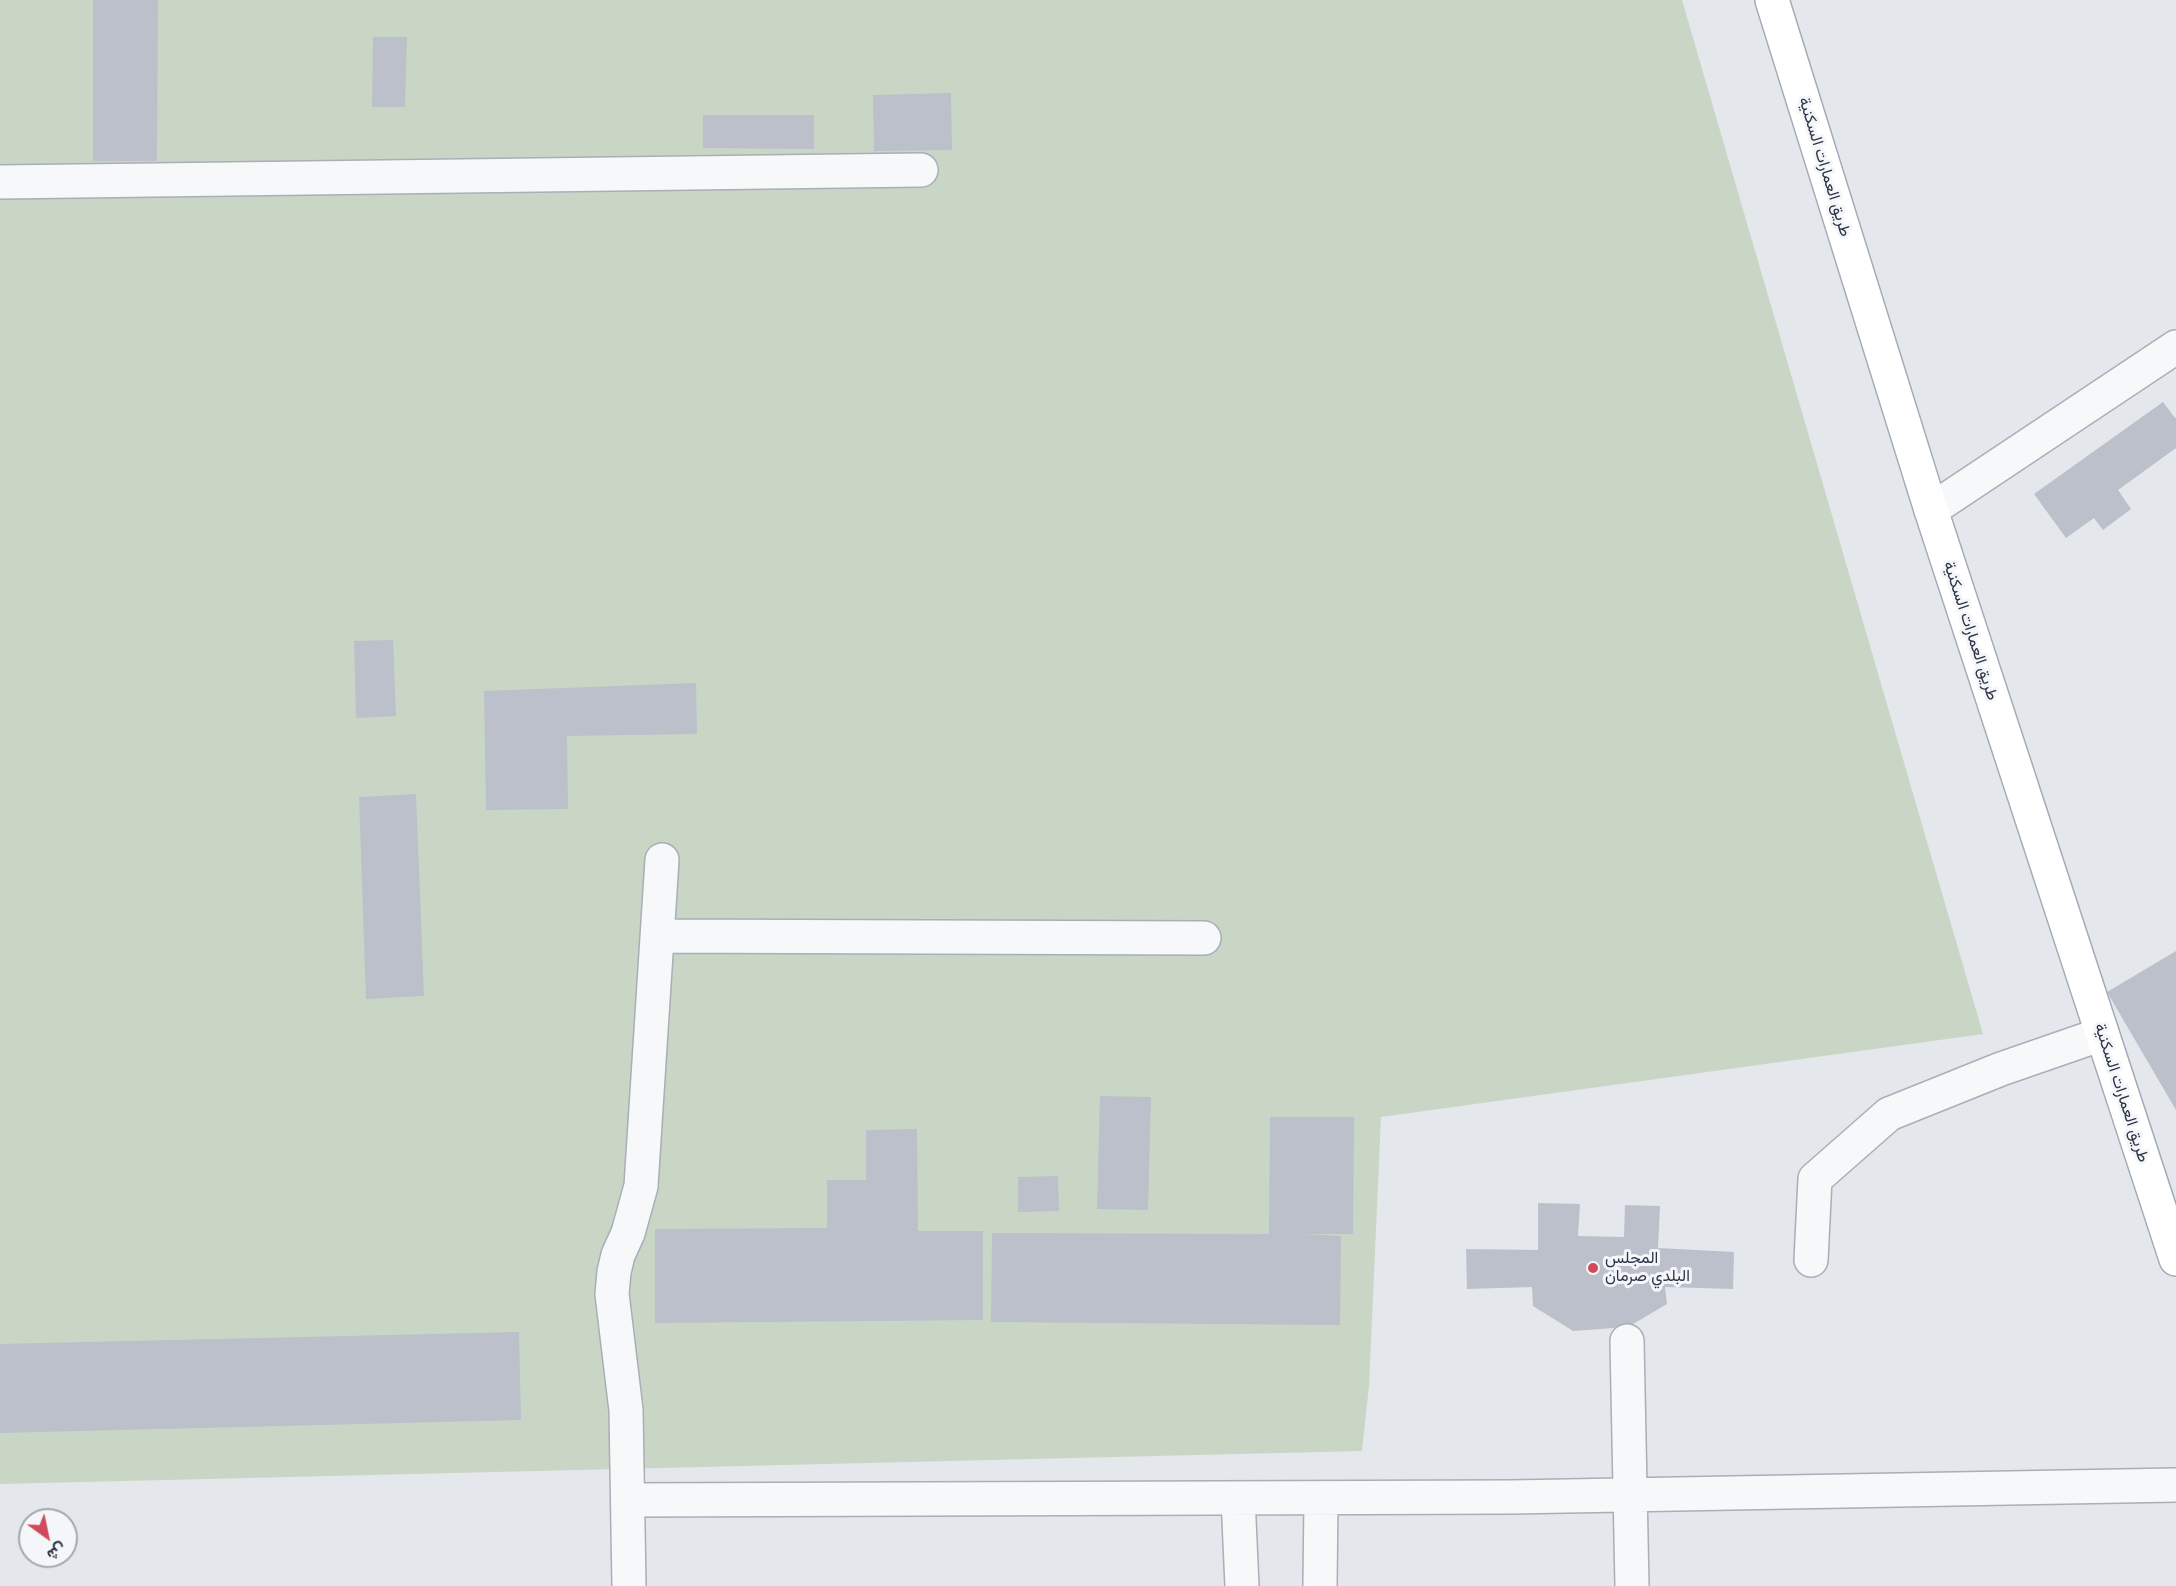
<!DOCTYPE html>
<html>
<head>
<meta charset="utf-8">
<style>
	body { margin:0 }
	#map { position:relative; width:2176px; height:1586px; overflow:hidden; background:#e4e7ec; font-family:Poppins,Vazirmatn,sans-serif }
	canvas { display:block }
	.north { position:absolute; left:18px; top:1508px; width:60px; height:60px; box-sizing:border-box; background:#f4f6f9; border:2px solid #a4a8b1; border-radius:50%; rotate:147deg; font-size:16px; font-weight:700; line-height:24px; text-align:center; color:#2b3445 }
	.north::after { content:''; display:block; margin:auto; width:21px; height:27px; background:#d1495b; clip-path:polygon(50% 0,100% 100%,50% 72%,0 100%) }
</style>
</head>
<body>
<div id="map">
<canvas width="2176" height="1586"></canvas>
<div class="north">ش</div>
</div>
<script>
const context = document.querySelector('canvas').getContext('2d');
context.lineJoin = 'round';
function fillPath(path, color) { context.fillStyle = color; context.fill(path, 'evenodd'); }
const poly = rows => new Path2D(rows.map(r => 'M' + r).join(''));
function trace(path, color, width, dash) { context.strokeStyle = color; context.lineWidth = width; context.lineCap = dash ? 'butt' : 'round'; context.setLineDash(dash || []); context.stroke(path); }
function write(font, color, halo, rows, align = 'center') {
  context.font = font + ' Poppins,Vazirmatn,sans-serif'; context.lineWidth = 6; context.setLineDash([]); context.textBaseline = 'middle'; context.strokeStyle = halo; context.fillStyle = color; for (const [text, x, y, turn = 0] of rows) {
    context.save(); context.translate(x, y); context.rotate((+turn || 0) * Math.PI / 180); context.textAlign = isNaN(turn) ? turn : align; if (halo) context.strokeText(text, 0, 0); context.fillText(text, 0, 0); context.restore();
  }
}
const green = poly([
	[0,0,1682,0,1983,1034,1381,1117,1369,1386,1362,1451,0,1484]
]);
const building = poly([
	[93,0,158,0,157,161,93,161],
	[373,37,407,37,405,107,372,107],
	[951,93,952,150,874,151,873,95],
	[703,115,814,115,814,149,703,148],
	[2163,402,2175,418,2176,417,2176,448,2118,490,2131,509,2103,530,2094,518,2066,538,2034,494],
	[393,640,396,716,356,718,354,641],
	[696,683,697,734,567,736,568,809,486,810,484,691],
	[416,794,424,996,366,999,359,797],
	[2176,951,2176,1110,2107,992],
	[1100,1096,1151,1097,1148,1210,1097,1209],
	[1270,1117,1354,1117,1353,1234,1303,1234,1341,1236,1340,1325,991,1322,992,1233,1269,1234],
	[917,1129,918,1231,983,1231,983,1320,655,1323,655,1229,827,1228,827,1180,866,1180,866,1130],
	[1058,1176,1059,1211,1018,1212,1018,1177],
	[1538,1203,1580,1204,1578,1236,1624,1237,1625,1205,1660,1206,1658,1248,1734,1252,1733,1289,1665,1287,1667,1304,1628,1327,1573,1331,1533,1306,1532,1287,1467,1289,1466,1249,1538,1250],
	[519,1332,521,1420,0,1433,0,1344]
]);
const minor = poly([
	[0,182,921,170],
	[1931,510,2176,347],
	[658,936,1204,938],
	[1811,1260,1815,1179,1889,1114,2001,1069,2102,1034],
	[1627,1341,1632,1586],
	[1238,1498,1242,1586],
	[628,1500,1511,1497,2176,1485],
	[629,1586,626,1410,612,1294,614,1272,618,1255,628,1233,641,1186,662,860],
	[1320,1586,1321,1498]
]);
const major = poly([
	[1772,0,1931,510,2176,1259]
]);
const markers = [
	[1593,1268,6,"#d1495b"]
];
const streetNames = [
	["طريق العمارات السكنية",1824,167,73],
	["طريق العمارات السكنية",1970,631,72],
	["طريق العمارات السكنية",2121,1093,72]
];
const poiNames = [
	["المجلس",1605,1259],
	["البلدي صرمان",1605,1277]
];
fillPath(green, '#c9d6c5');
fillPath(building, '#bbc0ca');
trace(minor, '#a9aeb7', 36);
trace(major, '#a3abb8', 36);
trace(minor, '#f7f8fa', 33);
trace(major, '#fff', 33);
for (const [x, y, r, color] of markers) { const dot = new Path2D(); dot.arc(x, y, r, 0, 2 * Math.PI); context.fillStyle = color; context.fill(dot); trace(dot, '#f4f6f9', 2); }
write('16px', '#2b3445', '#f4f6f9', streetNames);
write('16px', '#2b3445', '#f4f6f9', poiNames, 'left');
</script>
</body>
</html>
